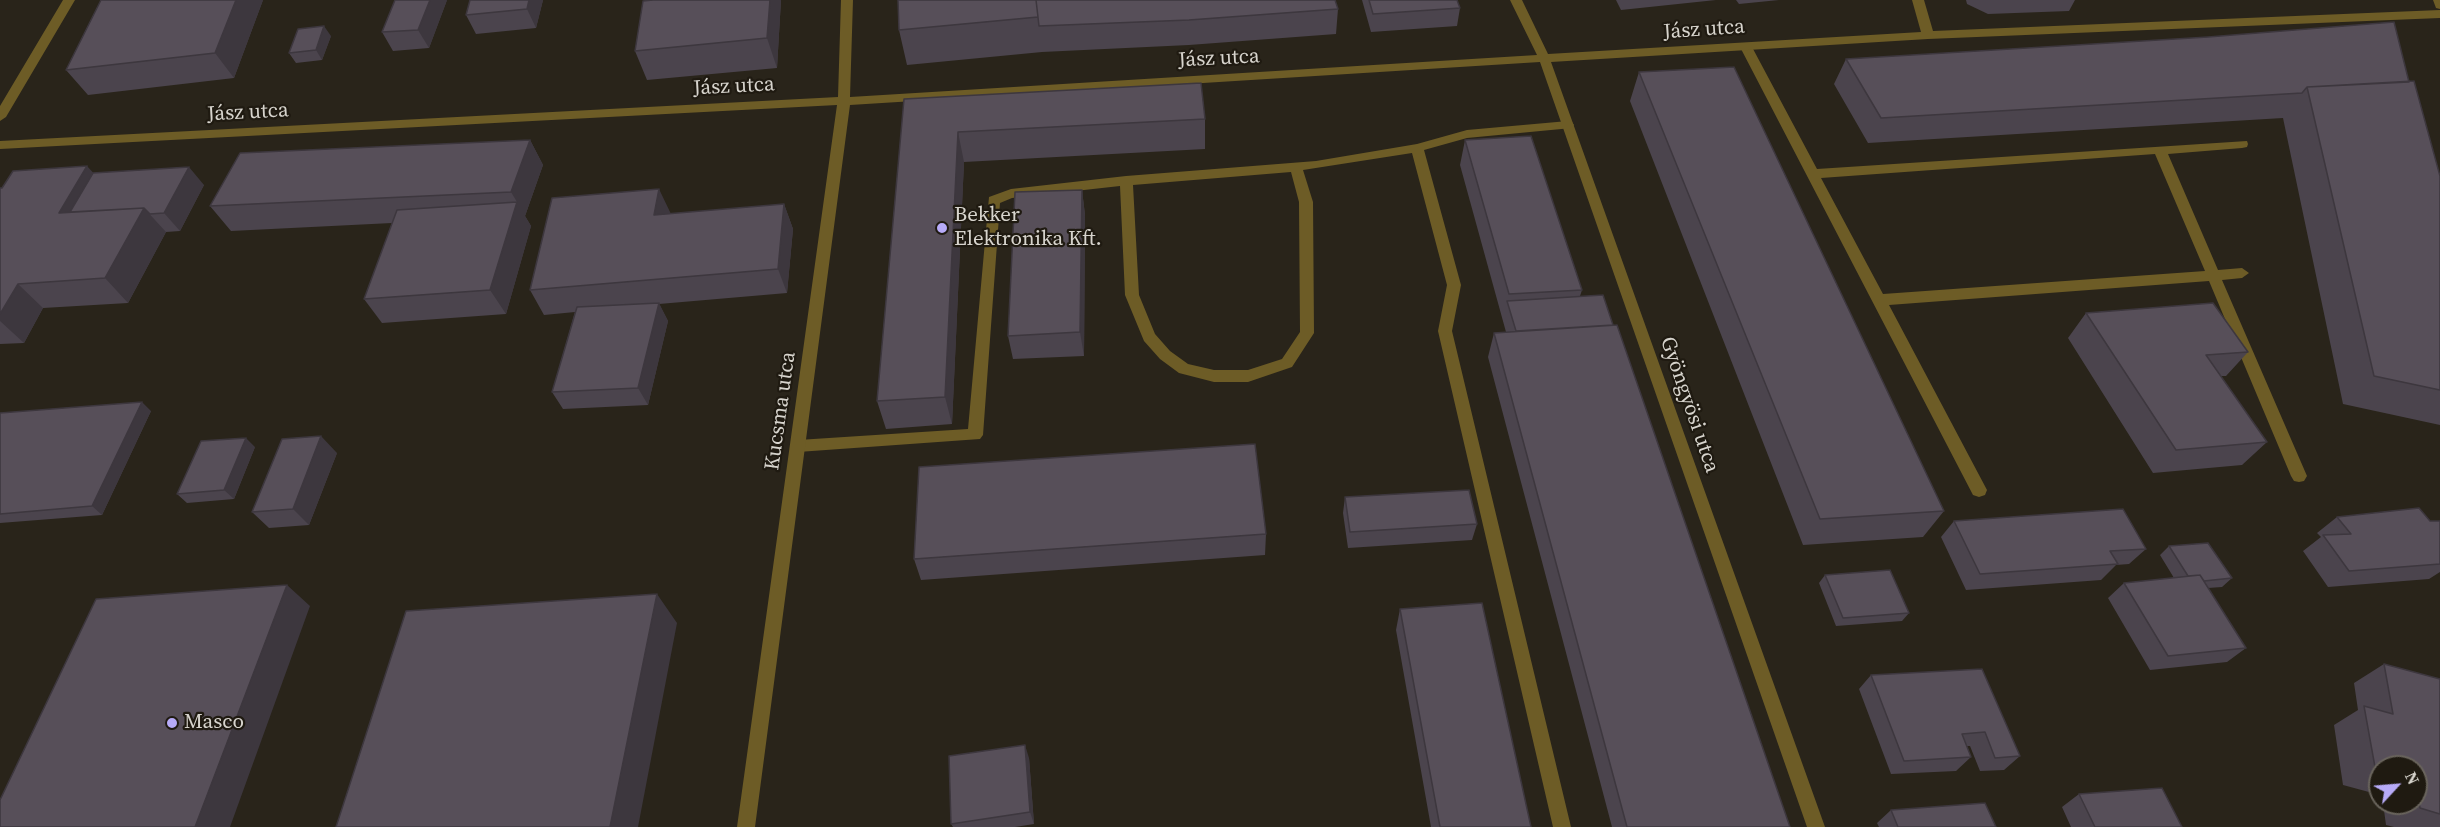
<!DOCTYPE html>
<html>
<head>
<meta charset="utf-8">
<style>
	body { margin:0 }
	#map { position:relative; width:2440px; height:827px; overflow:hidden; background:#29241a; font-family:"Source Serif 4",serif }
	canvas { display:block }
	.north { position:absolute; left:2368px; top:755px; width:60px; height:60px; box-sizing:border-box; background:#1f1a11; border:2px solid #69645c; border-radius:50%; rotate:64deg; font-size:16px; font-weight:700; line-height:24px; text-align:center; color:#d7d4cd }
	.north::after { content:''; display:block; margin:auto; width:21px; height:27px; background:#b7abf8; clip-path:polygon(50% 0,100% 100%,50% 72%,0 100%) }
</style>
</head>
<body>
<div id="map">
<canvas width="2440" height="827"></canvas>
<div class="north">N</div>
</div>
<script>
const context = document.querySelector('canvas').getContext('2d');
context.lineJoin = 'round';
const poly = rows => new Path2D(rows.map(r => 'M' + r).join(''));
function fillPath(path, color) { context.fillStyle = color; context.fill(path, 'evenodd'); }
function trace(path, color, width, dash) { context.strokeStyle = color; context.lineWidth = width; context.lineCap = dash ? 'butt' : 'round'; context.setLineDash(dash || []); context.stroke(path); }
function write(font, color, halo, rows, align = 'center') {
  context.font = font + ' "Source Serif 4",serif'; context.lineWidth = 4.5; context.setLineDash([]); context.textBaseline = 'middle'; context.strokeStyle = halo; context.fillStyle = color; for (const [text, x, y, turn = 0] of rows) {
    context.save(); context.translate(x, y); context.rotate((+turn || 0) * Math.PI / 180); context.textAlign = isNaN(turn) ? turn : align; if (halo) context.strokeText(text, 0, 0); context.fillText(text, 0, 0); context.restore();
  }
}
const service = poly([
	[1746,43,1752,47,1817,169,2247,141,2248,144,2247,147,2242,148,2168,154,2218,270,2242,268,2249,273,2242,278,2222,280,2307,476,2304,481,2299,482,2294,481,2291,476,2209,281,1889,305,1987,490,1985,495,1979,497,1973,495,1740,47,1746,43],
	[2155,154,2205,271,1883,294,1821,178,2155,154],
	[1568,121,1572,122,1574,125,1572,128,1467,138,1424,150,1461,285,1452,331,1571,827,1553,827,1438,331,1447,285,1412,153,1303,170,1313,202,1314,333,1292,367,1248,382,1214,382,1179,373,1160,359,1144,341,1125,295,1120,186,1012,198,1000,203,983,435,980,439,798,452,793,450,790,446,793,442,798,440,968,429,989,197,1011,189,1126,176,1316,161,1417,144,1467,130,1568,121],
	[1291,172,1299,202,1300,332,1282,359,1248,370,1214,370,1188,364,1170,351,1155,334,1139,295,1133,185,1291,172]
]);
const minor = poly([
	[63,0,75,0,6,117,0,121,0,106,63,0],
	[841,0,853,0,850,97,1537,55,1510,0,1522,0,1548,54,1921,32,1912,0,1924,0,1933,31,2440,10,2440,18,1928,39,1551,62,1825,827,1807,827,1540,62,850,105,755,827,737,827,837,105,0,149,0,141,838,97,841,0]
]);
const tertiary = poly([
	[2433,0,2440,0,2440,9,2436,8,2433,0]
]);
const wall = poly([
	[263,0,234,78,88,95,66,70],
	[447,0,429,48,393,51,382,32],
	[470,0,543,0,536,28,476,34,466,15],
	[781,0,777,68,647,80,635,51],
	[898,0,1338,9,1336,34,1189,45,1042,52,907,65,899,30],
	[1362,0,1457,0,1460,8,1457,26,1371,32],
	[1616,0,1716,0,1621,10],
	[1736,0,1779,0,1739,4],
	[1966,0,2075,0,2069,11,1988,14,1967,4],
	[331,36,322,60,296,63,289,53],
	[1846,59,2409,82,2440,176,2440,425,2343,404,2283,118,1868,143,1834,84],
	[1639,72,1944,511,1923,537,1803,545,1630,101],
	[904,99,1205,119,1205,149,964,162,952,424,886,429,877,401],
	[530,140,543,165,525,216,531,226,506,314,382,323,364,299,392,223,231,231,210,206],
	[1465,140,1582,290,1580,296,1613,325,1790,827,1612,827,1488,357,1494,333,1506,332,1460,165],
	[93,173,204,185,180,231,166,232,128,303,43,308,24,343,0,344,0,188],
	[1082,190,1085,215,1084,356,1013,359,1008,336],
	[784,204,793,229,787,293,659,304,668,321,648,405,563,409,552,392,575,312,544,315,530,290,670,214],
	[2086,313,2248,352,2226,376,2220,376,2267,442,2242,465,2153,473,2068,338],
	[151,411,102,515,0,523,0,413],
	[255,447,234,499,187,503,177,494],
	[337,453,309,525,269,528,252,512],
	[1345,497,1477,524,1472,540,1348,548,1343,513],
	[2337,517,2430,521,2440,521,2440,572,2429,579,2328,587,2303,551,2321,537,2317,533],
	[1954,521,2146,549,2129,564,2116,565,2101,580,1966,590,1941,537],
	[1266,534,1265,555,921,580,914,559],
	[2169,546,2232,578,2222,587,2208,588,2246,648,2227,662,2150,670,2108,598,2124,583,2174,578,2160,555],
	[1825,575,1909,613,1902,621,1836,626,1819,583],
	[1400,609,1531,827,1431,827,1396,630],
	[2384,664,2440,679,2440,827,2394,827,2386,825,2383,803,2416,803,2416,767,2380,767,2380,795,2343,785,2334,725,2358,710,2354,683],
	[1982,669,2020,756,2004,770,1980,771,1970,746,1967,746,1971,757,1956,771,1891,774,1859,689,1871,675],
	[1029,758,1034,824,1015,827,953,827,951,824],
	[2079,794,2182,827,2071,827,2062,807],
	[1891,810,1996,827,1879,827,1877,823]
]);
const shadedWall = poly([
	[236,0,263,0,234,78,215,53],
	[430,0,447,0,429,48,418,30],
	[529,0,543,0,536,28,527,9],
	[770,0,781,0,777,68,767,38],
	[324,26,331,36,322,60,316,50],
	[958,132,964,162,952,424,945,397],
	[530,140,543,165,525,216,531,226,506,314,490,290,517,202,511,192],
	[87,166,110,191,94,218,59,213],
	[189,167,204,185,180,231,164,213],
	[659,189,671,214,654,215],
	[1082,190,1085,215,1084,356,1080,332],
	[784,204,793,229,787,293,778,269],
	[144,208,166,232,128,303,105,278],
	[18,284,43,308,24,343,0,321,0,314],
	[659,303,668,321,648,405,638,388],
	[142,402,151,411,102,515,92,506],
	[321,436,337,453,309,525,293,509],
	[246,438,255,447,234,499,224,490],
	[287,585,310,606,230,827,195,827],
	[657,594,677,623,638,827,610,827],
	[1025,745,1029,758,1034,824,1030,812]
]);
const building = poly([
	[101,0,236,0,215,53,66,70,101,0],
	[395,0,430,0,418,30,382,32,395,0],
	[470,0,529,0,527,9,466,15,470,0],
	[653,0,770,0,767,38,635,51,643,1,653,0],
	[898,0,1036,0,1038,17,899,30,898,0],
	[1036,0,1335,0,1338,9,1189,20,1039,26,1036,0],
	[1369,0,1457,0,1460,8,1373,14,1369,0],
	[2394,22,2409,82,2307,87,2302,93,1881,118,1846,59,2208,37,2394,22],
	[324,26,316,50,289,53,298,29,324,26],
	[1734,67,1944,511,1820,519,1639,72,1734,67],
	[2414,81,2440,176,2440,390,2374,376,2307,87,2414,81],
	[1201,83,1205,119,958,132,945,397,877,401,904,99,1201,83],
	[1531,136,1582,290,1509,294,1465,140,1531,136],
	[530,140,511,192,210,206,240,153,530,140],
	[87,166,59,213,144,208,105,278,18,284,0,314,0,188,2,188,13,171,87,166],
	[189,167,164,213,150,214,144,208,70,212,93,173,189,167],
	[659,189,654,215,784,204,778,269,530,290,552,198,659,189],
	[1082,190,1080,332,1008,336,1015,192,1082,190],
	[517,202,490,290,364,299,397,210,517,202],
	[1603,295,1613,325,1516,331,1507,301,1603,295],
	[659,303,638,388,552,392,577,307,659,303],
	[2213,303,2248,352,2206,355,2267,442,2176,450,2086,313,2213,303],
	[1617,325,1790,827,1627,827,1494,333,1617,325],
	[142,402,92,506,0,514,0,413,142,402],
	[321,436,293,509,252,512,282,439,321,436],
	[246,438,224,490,177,494,201,441,246,438],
	[1255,444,1266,534,914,559,919,467,1255,444],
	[1469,490,1477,524,1350,532,1345,497,1469,490],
	[2419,508,2430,521,2440,521,2440,564,2349,571,2323,535,2351,534,2337,517,2419,508],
	[2123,509,2146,549,2110,551,2118,564,1980,574,1954,521,2123,509],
	[2208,543,2232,578,2204,581,2200,575,2188,576,2169,546,2208,543],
	[1890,570,1909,613,1843,618,1825,575,1890,570],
	[2200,575,2246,648,2168,656,2124,583,2200,575],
	[287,585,195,827,0,827,0,800,96,599,287,585],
	[657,594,610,827,336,827,406,611,657,594],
	[1482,603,1531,827,1440,827,1400,609,1482,603],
	[2384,664,2440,679,2440,814,2420,808,2416,786,2416,767,2380,767,2380,768,2375,767,2364,706,2393,714,2384,664],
	[1982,669,2020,756,1995,758,1985,732,1962,734,1971,757,1904,761,1871,675,1982,669],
	[1025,745,1030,812,951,824,949,756,1025,745],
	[2162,788,2182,827,2095,827,2079,794,2162,788],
	[1985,803,1996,827,1898,827,1891,810,1985,803]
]);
const markers = [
	[942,228,6,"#b7abf8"],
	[172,723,6,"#b7abf8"]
];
const streetNames = [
	["Jász utca",1704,30,-4],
	["Jász utca",1219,59,-3],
	["Jász utca",734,87,-3],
	["Jász utca",248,113,-3],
	["Gyöngyösi utca",1689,405,71],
	["Kucsma utca",781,411,-82]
];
const poiNames = [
	["Bekker",954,216],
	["Elektronika Kft.",954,240],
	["Masco",184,723]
];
fillPath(service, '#6d5c26');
fillPath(minor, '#6d5c26');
fillPath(tertiary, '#6d5c26');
fillPath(wall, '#4b444d');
fillPath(shadedWall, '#3d373e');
fillPath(building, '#574f59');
trace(building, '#3d373e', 1.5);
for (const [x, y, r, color] of markers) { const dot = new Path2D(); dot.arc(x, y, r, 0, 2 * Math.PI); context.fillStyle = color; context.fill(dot); trace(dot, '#1f1a11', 2); }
write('21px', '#d7d4cd', '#1f1a11', streetNames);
write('21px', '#d7d4cd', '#1f1a11', poiNames, 'left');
</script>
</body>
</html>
